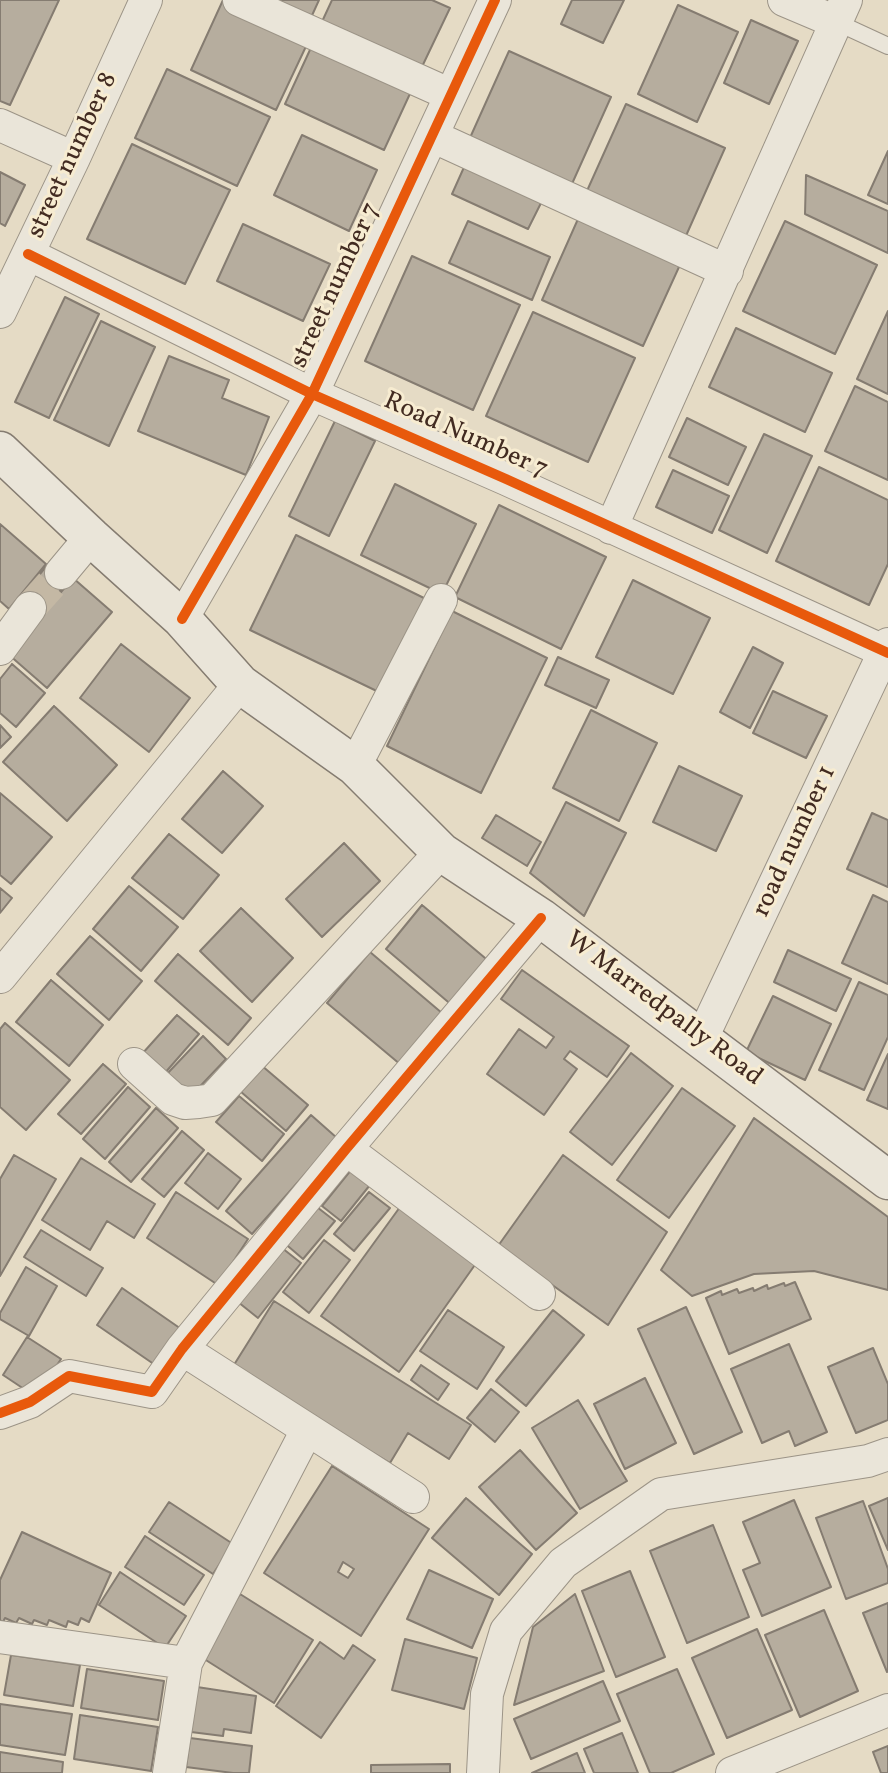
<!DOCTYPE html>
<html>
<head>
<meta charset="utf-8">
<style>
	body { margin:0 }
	canvas { display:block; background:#e5dbc5 }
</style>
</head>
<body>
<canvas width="888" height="1773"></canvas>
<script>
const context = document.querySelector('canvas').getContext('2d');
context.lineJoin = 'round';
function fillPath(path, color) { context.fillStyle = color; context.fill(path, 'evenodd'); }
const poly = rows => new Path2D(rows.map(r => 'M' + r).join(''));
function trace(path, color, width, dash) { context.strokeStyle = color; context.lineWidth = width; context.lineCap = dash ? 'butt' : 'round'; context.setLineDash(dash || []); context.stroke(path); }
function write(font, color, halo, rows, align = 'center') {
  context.font = font + ' Vollkorn,serif'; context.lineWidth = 6; context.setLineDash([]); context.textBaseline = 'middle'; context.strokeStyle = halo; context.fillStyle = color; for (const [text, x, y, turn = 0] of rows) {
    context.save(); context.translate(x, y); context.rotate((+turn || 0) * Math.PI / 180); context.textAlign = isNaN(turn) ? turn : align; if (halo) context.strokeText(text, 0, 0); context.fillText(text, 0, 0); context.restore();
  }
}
const building = poly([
	[0,0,59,0,10,105,0,101,0,0],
	[223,0,309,40,276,110,191,70,223,0],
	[262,0,319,0,309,22,262,0],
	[332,0,432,0,450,8,419,73,320,26,332,0],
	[572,0,624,0,603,43,561,24,572,0],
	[678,5,738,32,697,122,638,94,678,5],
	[751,20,798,41,769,104,724,83,751,20],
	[315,39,414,85,384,150,285,104,315,39],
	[509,51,611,97,571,186,469,140,509,51],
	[167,69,270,117,237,186,135,138,167,69],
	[626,104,725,148,685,238,586,193,626,104],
	[302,135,377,170,349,231,274,195,302,135],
	[132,144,230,190,185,284,87,239,132,144],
	[888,151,888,204,868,195,888,151],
	[465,165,542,201,528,229,452,194,465,165],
	[0,172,25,185,5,226,0,223,0,172],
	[806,175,888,211,888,253,805,214,806,175],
	[582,210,684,256,643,346,542,300,582,210],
	[468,221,550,257,532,300,449,263,468,221],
	[785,221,877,265,835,354,743,311,785,221],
	[243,224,330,264,303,321,217,281,243,224],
	[412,256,520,305,473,410,365,361,412,256],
	[65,297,99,314,49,418,15,402,65,297],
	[888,311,888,394,857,379,888,311],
	[533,312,635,358,588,462,486,416,533,312],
	[101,321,155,347,109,446,54,420,101,321],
	[736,328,832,373,805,432,709,387,736,328],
	[169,356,229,380,222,398,269,417,246,475,138,431,169,356],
	[855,386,888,402,888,480,825,451,855,386],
	[687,418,746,447,728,485,669,457,687,418],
	[335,421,375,441,329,536,289,516,335,421],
	[764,434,812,456,767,553,719,530,764,434],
	[819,467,888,500,888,564,869,605,776,561,819,467],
	[673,470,729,496,712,533,656,507,673,470],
	[395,484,476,524,442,594,361,555,395,484],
	[499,505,606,557,561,649,455,597,499,505],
	[0,524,46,564,9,609,0,601,0,524],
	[296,535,430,601,385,695,250,630,296,535],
	[49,563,69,580,41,614,21,597,49,563],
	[73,578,112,612,47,688,8,654,73,578],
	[633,580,710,618,673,694,596,657,633,580],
	[452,611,547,658,481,793,387,746,452,611],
	[121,644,190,698,149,752,80,698,121,644],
	[753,647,783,663,750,728,720,712,753,647],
	[558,657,609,680,596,708,545,685,558,657],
	[12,664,45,693,16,727,0,713,0,679,12,664],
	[773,691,827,716,806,758,753,733,773,691],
	[54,706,117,765,67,821,3,762,54,706],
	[591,710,657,743,619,821,553,788,591,710],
	[0,725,11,737,0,748,0,725],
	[679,766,742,796,716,851,653,822,679,766],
	[223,771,263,806,222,853,182,819,223,771],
	[0,793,52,837,11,884,0,875,0,793],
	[566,802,626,833,584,916,530,873,566,802],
	[872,813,888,820,888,887,847,869,872,813],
	[496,815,541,842,527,866,482,838,496,815],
	[169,834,219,875,183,919,132,878,169,834],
	[344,843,380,881,322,937,286,899,344,843],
	[129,886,178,927,141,971,93,929,129,886],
	[0,888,12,898,0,913,0,888],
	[873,895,888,902,888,984,842,963,873,895],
	[422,905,491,963,454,1007,386,949,422,905],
	[241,908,293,958,252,1002,200,951,241,908],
	[90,936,142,981,109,1020,57,974,90,936],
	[788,950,851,979,836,1011,774,982,788,950],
	[370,952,449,1019,407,1070,327,1003,370,952],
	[178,954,251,1018,228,1045,155,981,178,954],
	[522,970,629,1046,607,1077,570,1051,564,1059,577,1069,544,1115,487,1074,519,1029,546,1048,554,1037,501,999,522,970],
	[51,980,103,1025,69,1066,16,1022,51,980],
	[859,982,888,995,888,1037,864,1090,819,1070,859,982],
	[773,996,831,1024,805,1080,746,1052,773,996],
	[177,1015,199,1034,164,1074,142,1054,177,1015],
	[5,1023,70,1080,26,1130,0,1107,0,1029,5,1023],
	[203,1036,226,1059,189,1098,166,1075,203,1036],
	[631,1053,673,1086,612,1165,570,1132,631,1053],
	[888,1054,888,1109,867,1100,888,1054],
	[103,1064,126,1084,81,1134,58,1114,103,1064],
	[261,1065,308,1105,286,1131,240,1091,261,1065],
	[128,1087,150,1107,105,1159,83,1139,128,1087],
	[682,1088,735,1126,669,1218,617,1180,682,1088],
	[239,1096,284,1134,262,1161,216,1122,239,1096],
	[156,1108,178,1128,131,1182,109,1162,156,1108],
	[311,1115,337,1138,252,1234,226,1211,311,1115],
	[754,1118,888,1217,888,1290,814,1271,754,1274,692,1296,661,1270,754,1118],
	[182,1131,204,1150,164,1197,142,1179,182,1131],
	[208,1153,241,1179,218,1209,185,1183,208,1153],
	[14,1155,56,1179,0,1276,0,1179,14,1155],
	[563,1155,667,1232,608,1325,498,1246,563,1155],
	[81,1158,155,1204,134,1238,107,1221,90,1250,42,1220,81,1158],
	[355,1165,374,1180,341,1221,322,1206,355,1165],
	[176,1192,248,1239,218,1285,147,1238,176,1192],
	[369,1192,390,1208,354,1251,334,1234,369,1192],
	[313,1204,335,1221,303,1259,282,1241,313,1204],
	[400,1207,477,1262,399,1372,321,1316,400,1207],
	[41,1230,103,1268,86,1296,24,1257,41,1230],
	[324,1240,350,1260,309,1313,283,1292,324,1240],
	[277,1244,301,1263,258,1318,233,1298,277,1244],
	[26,1267,57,1286,29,1336,0,1319,0,1313,26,1267],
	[795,1282,811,1319,729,1354,706,1298,721,1291,722,1295,737,1289,739,1293,753,1288,754,1291,767,1285,768,1289,784,1283,785,1286,795,1282],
	[122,1288,184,1331,158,1367,97,1325,122,1288],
	[274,1301,471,1425,449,1459,408,1433,390,1463,232,1368,274,1301],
	[686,1307,742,1432,694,1454,638,1329,686,1307],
	[448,1310,504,1347,477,1389,420,1351,448,1310],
	[553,1310,584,1335,526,1406,496,1381,553,1310],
	[27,1337,61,1359,36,1397,3,1375,27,1337],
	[789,1344,827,1432,795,1446,789,1431,762,1443,731,1369,789,1344],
	[873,1348,888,1384,888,1420,856,1433,828,1367,873,1348],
	[421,1365,449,1384,438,1400,411,1380,421,1365],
	[645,1378,676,1443,625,1469,594,1404,645,1378],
	[491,1389,519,1412,495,1442,467,1418,491,1389],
	[578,1400,627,1481,580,1509,532,1428,578,1400],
	[520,1450,577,1513,536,1550,479,1487,520,1450],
	[332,1466,429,1529,361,1636,264,1573,332,1466],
	[343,1562,354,1569,348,1578,338,1572,343,1562],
	[466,1498,532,1554,499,1595,432,1538,466,1498],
	[888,1498,888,1550,869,1506,888,1498],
	[794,1500,831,1587,762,1616,743,1570,760,1563,743,1522,794,1500],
	[863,1501,888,1569,888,1583,846,1599,816,1518,863,1501],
	[169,1502,233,1544,213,1574,149,1532,169,1502],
	[713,1525,749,1617,687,1643,650,1551,713,1525],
	[22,1532,111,1573,89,1622,81,1618,78,1625,68,1621,66,1627,49,1620,47,1625,34,1620,32,1624,19,1618,16,1623,5,1618,3,1622,0,1620,0,1580,22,1532],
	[145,1536,204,1575,184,1605,125,1567,145,1536],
	[429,1570,493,1599,472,1648,407,1619,429,1570],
	[630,1571,665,1657,616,1677,582,1591,630,1571],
	[120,1572,186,1616,165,1648,99,1605,120,1572],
	[240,1594,313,1640,274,1703,201,1657,240,1594],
	[575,1594,604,1671,514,1705,533,1627,575,1594],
	[888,1603,888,1671,887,1672,863,1613,888,1603],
	[824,1610,858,1691,800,1717,765,1635,824,1610],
	[757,1629,792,1710,727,1738,692,1658,757,1629],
	[405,1639,477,1658,464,1709,392,1690,405,1639],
	[320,1642,344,1659,353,1645,375,1660,321,1738,276,1706,320,1642],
	[11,1655,80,1665,73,1706,4,1695,11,1655],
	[87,1669,164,1681,158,1720,81,1708,87,1669],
	[677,1669,714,1754,671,1773,650,1773,617,1694,677,1669],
	[603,1681,620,1721,531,1759,514,1719,603,1681],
	[197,1687,256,1696,251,1733,224,1729,223,1736,191,1732,197,1687],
	[0,1704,72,1714,65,1755,0,1745,0,1704],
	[80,1715,158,1727,151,1771,74,1759,80,1715],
	[622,1733,638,1773,594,1773,584,1749,622,1733],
	[190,1738,252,1746,249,1773,233,1773,186,1767,190,1738],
	[888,1746,888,1773,881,1773,873,1752,888,1746],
	[0,1752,63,1762,62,1773,0,1773,0,1752],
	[577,1753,585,1773,532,1773,577,1753],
	[450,1764,450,1773,371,1773,371,1765,450,1764]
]);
const minorTunnel = poly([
	[30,608,61,573]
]);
const service = poly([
	[836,22,888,46]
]);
const minor = poly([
	[239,0,451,95],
	[784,0,836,22],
	[0,125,74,158],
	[432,136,727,271],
	[28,254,312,394,506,479,888,653],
	[0,312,74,158,146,0],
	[611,528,846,0],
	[61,573,91,537],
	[182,619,312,394,495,0],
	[0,649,30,608],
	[355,766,441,600],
	[0,977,240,684],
	[702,1038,888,644],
	[134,1064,173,1099,185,1103,199,1102,212,1100,441,852],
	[346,1149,539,1294],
	[182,1349,413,1497],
	[0,1413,30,1402,69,1376,152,1392,182,1349,346,1149,541,918],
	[0,1637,186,1663,169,1773],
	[186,1663,307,1430],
	[483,1773,487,1694,506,1631,563,1563,661,1494,868,1461,888,1454],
	[732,1773,888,1710]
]);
const secondary = poly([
	[0,451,91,537,182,619,240,684,355,766,441,852,541,918,888,1180]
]);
const cycleway = poly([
	[28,254,312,394,506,479,888,653],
	[182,619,312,394,495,0],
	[0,1413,30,1402,69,1376,152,1392,182,1349,346,1149,541,918]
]);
const streetNames = [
	["street number 8",74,156,-65],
	["street number 7",337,286,-65],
	["Road Number 7",465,437,24],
	["road number 1",796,842,-65],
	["W Marredpally Road",663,1010,37]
];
fillPath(building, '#b6ad9e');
trace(building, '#857c71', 2);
trace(minorTunnel, '#c4b8a4', 32, [32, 16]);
trace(service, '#9c9487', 18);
trace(minor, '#9c9487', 34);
trace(secondary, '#857c71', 41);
trace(service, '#eae5d9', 16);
trace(minor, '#eae5d9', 32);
trace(secondary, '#eae5d9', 38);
trace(cycleway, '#e8590c', 10);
write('26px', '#422b21', '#f7ecd1', streetNames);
</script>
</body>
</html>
